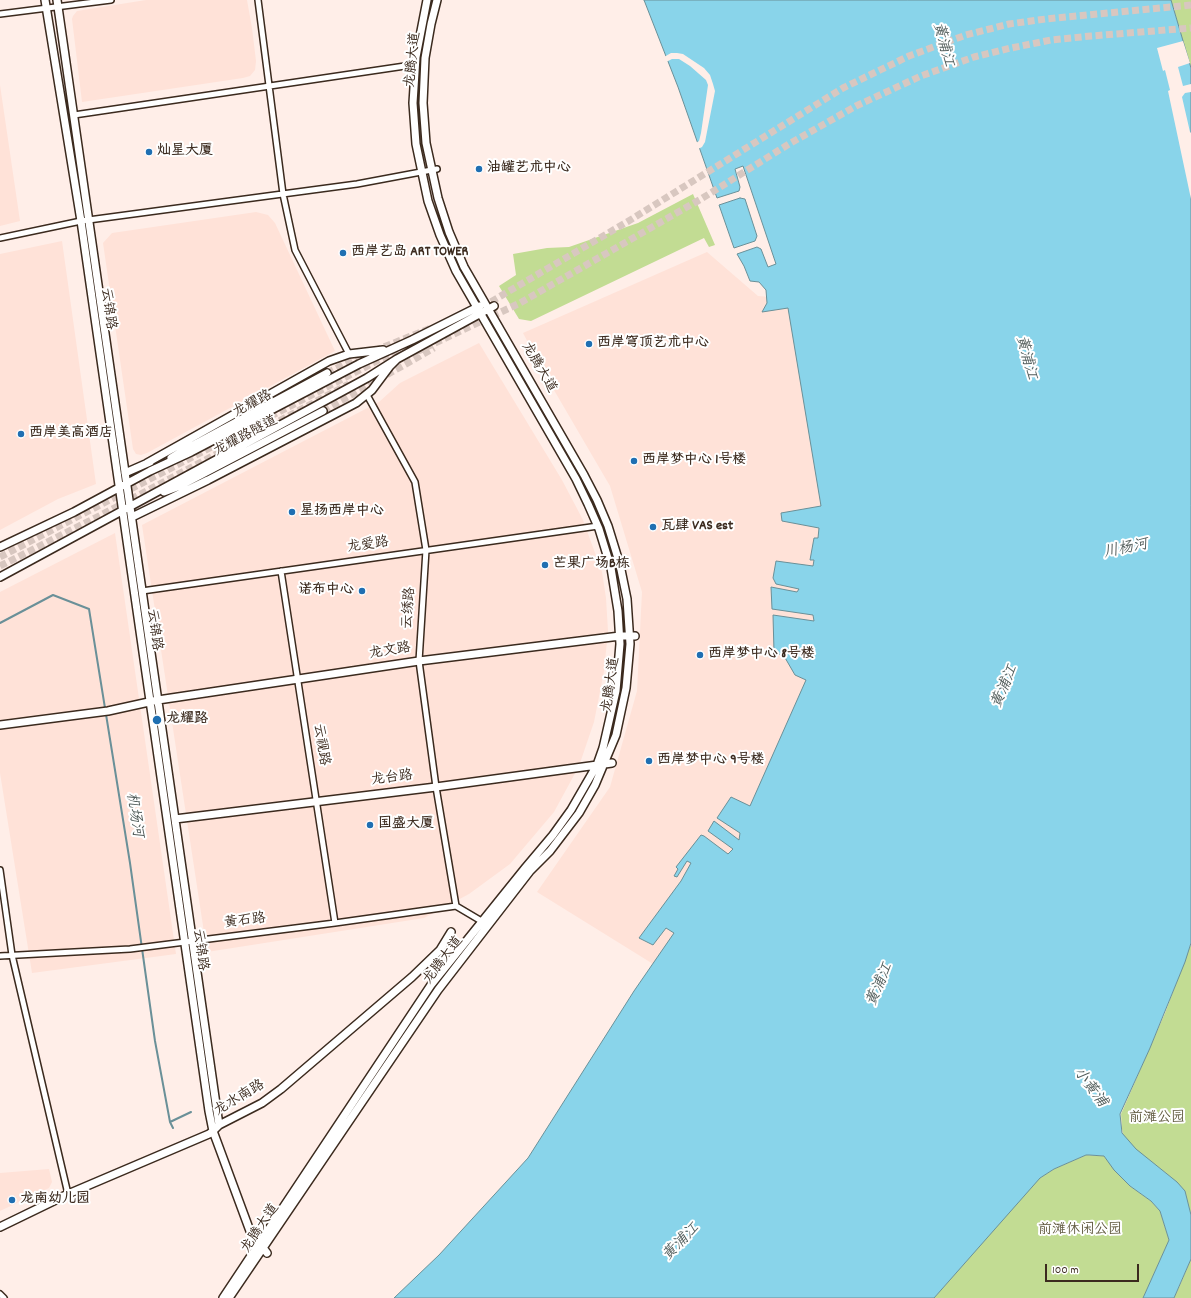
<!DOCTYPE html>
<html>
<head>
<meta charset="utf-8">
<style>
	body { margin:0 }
	#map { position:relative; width:1191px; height:1298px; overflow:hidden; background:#ffeee8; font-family:Dekko,sans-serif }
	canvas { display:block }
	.scale { position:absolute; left:1045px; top:1264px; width:94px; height:18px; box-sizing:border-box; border:2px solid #3b2a1e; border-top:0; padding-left:5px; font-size:12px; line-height:14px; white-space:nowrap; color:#3b2a1e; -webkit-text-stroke:3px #fff; paint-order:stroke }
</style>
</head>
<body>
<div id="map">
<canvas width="1191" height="1298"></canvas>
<div class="scale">100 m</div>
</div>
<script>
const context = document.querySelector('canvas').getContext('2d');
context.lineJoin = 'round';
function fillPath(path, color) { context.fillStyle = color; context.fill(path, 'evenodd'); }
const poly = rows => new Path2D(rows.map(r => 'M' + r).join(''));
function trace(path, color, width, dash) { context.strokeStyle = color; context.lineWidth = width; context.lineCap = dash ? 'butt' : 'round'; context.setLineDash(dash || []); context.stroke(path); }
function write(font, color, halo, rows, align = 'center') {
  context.font = font + ' Dekko,"LXGW WenKai TC",sans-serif'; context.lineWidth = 4; context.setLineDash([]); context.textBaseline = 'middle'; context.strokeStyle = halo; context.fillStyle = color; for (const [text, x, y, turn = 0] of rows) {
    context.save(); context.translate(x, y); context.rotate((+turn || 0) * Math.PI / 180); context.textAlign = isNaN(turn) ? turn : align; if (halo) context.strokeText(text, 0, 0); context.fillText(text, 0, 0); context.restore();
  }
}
const built = poly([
	[146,0,247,0,252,28,256,61,255,70,250,76,243,78,82,102,72,19,73,16,77,11],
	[0,85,20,221,0,226],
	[256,212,268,215,275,223,335,351,147,453,141,455,136,454,133,449,103,243,112,233],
	[62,241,96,484,58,499,0,530,0,254],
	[707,252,758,296,795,299,832,512,819,675,755,818,666,972,537,892,610,787,637,691,642,592,610,486,544,373,523,333],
	[479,343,562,480,583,520,602,572,606,598,608,631,604,671,594,722,579,766,554,812,510,864,469,894,424,918,207,952,142,525,379,402,400,383],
	[115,533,176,954,32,973,0,773,0,592],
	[49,1169,52,1182,49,1188,0,1211,0,1173]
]);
const green = poly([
	[1171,0,1191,0,1191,68,1183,41],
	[693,194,715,245,709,247,704,238,531,321,519,319,499,286,516,275,513,254,547,248,569,247,638,223],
	[1191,944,1191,1215,1185,1191,1167,1174,1133,1148,1124,1138,1122,1129,1121,1114,1165,1013],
	[1086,1155,1104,1156,1130,1186,1151,1201,1160,1211,1169,1240,1143,1298,934,1298,1032,1185,1040,1178,1054,1169],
	[1191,1259,1191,1298,1174,1298,1180,1285]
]);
const water = poly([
	[644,0,1171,0,1191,68,1191,943,1185,962,1150,1048,1120,1114,1122,1133,1136,1149,1177,1182,1185,1191,1191,1215,1191,1259,1174,1298,1143,1298,1169,1240,1160,1211,1151,1201,1130,1186,1114,1170,1104,1156,1089,1155,1086,1155,1054,1169,1040,1178,934,1298,394,1298,439,1255,528,1158,634,991,674,933,666,928,653,945,639,938,681,881,691,863,687,861,677,877,674,876,678,869,676,867,701,835,704,836,728,854,733,849,708,831,714,821,739,840,740,833,717,818,731,797,750,806,806,680,795,675,784,656,774,652,773,615,814,621,813,615,772,609,771,587,797,592,799,589,776,584,773,578,776,561,813,566,814,560,810,560,814,538,818,538,819,528,782,521,781,513,821,506,788,308,762,312,767,303,766,290,759,282,750,281,744,266,737,254,757,247,761,249,768,267,776,264,743,166,735,169,740,187,739,191,717,198,678,87,644,0],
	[740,198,745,199,757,236,755,241,734,248,719,205,740,198]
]);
const pier = poly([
	[1183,41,1190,63,1178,67,1183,86,1191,84,1191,92,1185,93,1182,97,1190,132,1191,133,1191,199,1168,91,1170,90,1165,70,1163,71,1157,48],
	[671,53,677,53,683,54,704,68,710,75,713,84,715,91,705,142,702,147,698,149,696,143,699,141,701,133,708,85,706,80,690,66,679,59,672,59,666,62,664,57]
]);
const stream = poly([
	[0,623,53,595,89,609,130,863,155,1041,170,1122,173,1128],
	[170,1122,191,1112]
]);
const secondaryTunnel = poly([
	[482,307,627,222,843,88,909,56,966,35,1009,24,1046,19,1191,5],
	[434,333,471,314],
	[416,352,520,303,701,199,789,144,856,106,921,76,974,57,1011,48,1051,40,1091,36,1191,28],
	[327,373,359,357,431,328],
	[323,411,434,348],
	[0,557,398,350],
	[0,566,103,514,349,384]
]);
const street = poly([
	[258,0,283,194,295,250,349,354],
	[0,14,111,0],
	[74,115,405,66,415,66],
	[0,238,81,221,357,184,437,169],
	[367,395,415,482,426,550,419,661,436,787,456,906],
	[281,571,335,923],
	[142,591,598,526],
	[0,870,12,955,68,1194],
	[0,956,130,949,335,923,456,906,483,922],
	[0,1294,4,1298]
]);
const secondary = poly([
	[45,0,81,221,209,1111,213,1131,250,1231,267,1253],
	[57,0,219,1125],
	[171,458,184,450,327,373],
	[147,463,329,361,349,354,383,350],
	[125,473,150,462],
	[164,492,180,486,323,411],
	[132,517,208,480,356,403,372,390,390,366,397,359,494,306],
	[0,547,74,512,150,471,191,452,359,364,412,340,480,306],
	[0,577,367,378,397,359],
	[0,725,108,711,158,700,419,661,620,636,635,636],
	[175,819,436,787,612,763],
	[0,1227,68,1194,209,1134,213,1131,219,1125,262,1103,281,1089,412,977,440,950,451,932],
	[223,1298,431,985,526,867,553,835,571,810,597,765,603,748,616,691,620,644,618,611,611,568,599,529,588,504,576,479,456,271,440,235,428,201,416,144,413,103,416,57,427,0],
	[229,1298,438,990,530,871,550,851,579,813,595,785,616,735,626,688,630,644,627,599,620,565,608,526,597,500,584,475,464,267,449,232,438,198,426,143,423,103,425,58,431,24,437,0]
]);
const markers = [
	[149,152,4,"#1f6fb2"],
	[479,169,4,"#1f6fb2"],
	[343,253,4,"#1f6fb2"],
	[589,344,4,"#1f6fb2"],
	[21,434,4,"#1f6fb2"],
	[634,461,4,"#1f6fb2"],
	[292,512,4,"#1f6fb2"],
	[653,527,4,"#1f6fb2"],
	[545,565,4,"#1f6fb2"],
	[362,591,4,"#1f6fb2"],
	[700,655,4,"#1f6fb2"],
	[157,720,5,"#1f6fb2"],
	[649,761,4,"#1f6fb2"],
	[370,825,4,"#1f6fb2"],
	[12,1200,4,"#1f6fb2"]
];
const streetNames = [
	["龙腾大道",414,60,-84],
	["云锦路",107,309,82],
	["龙腾大道",538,368,60],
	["龙耀路",253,405,-28],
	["龙耀路隧道",246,437,-28],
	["龙爱路",368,546,-8],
	["云绣路",410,608,-86],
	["云锦路",153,630,82],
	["龙文路",390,652,-9],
	["龙腾大道",612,685,-82],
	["云视路",320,745,81],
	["龙台路",392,779,-7],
	["黄石路",245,922,-7],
	["云锦路",199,950,82],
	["龙腾大道",444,961,-53],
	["龙水南路",240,1099,-31],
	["龙腾大道",261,1229,-56]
];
const poiNames = [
	["灿星大厦",157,152],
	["油罐艺术中心",487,169],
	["西岸艺岛 ART TOWER",351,253],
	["西岸穹顶艺术中心",597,344],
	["西岸美高酒店",29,434],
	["西岸梦中心 1号楼",642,461],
	["星扬西岸中心",300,512],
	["瓦肆 VAS est",661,527],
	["芒果广场B栋",553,565],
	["诺布中心",354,591,"right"],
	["西岸梦中心 8号楼",708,655],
	["龙耀路",166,720],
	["西岸梦中心 9号楼",657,761],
	["国盛大厦",378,825],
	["龙南幼儿园",20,1200]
];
const parkNames = [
	["前滩公园",1157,1119],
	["前滩休闲公园",1080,1231]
];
const waterNames = [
	["黄浦江",942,45,75],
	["黄浦江",1025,358,75],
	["川杨河",1126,550,-12],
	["黄浦江",1006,687,-67],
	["机场河",133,815,81],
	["黄浦江",881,985,-67],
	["小黄浦",1089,1088,53],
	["黄浦江",682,1243,-46]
];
fillPath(built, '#ffe2d8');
fillPath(green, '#c2dc93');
fillPath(water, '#89d4ea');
trace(water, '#6a9098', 1);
fillPath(pier, '#ffeee8');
trace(stream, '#6a9098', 2);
trace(secondaryTunnel, '#d8c7c0', 7, [7, 3.5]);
trace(street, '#3b2a1e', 8);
trace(secondary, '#3b2a1e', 10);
trace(street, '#fff', 5);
trace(secondary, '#fff', 7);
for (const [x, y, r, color] of markers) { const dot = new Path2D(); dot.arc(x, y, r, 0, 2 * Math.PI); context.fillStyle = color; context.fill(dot); trace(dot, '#fff', 1.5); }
write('14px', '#3b2a1e', '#fff', streetNames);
write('bold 14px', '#3b2a1e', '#fff', poiNames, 'left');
write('14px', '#5d563b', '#fff', parkNames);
write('italic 15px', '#525d5b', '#fff', waterNames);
</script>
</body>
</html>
